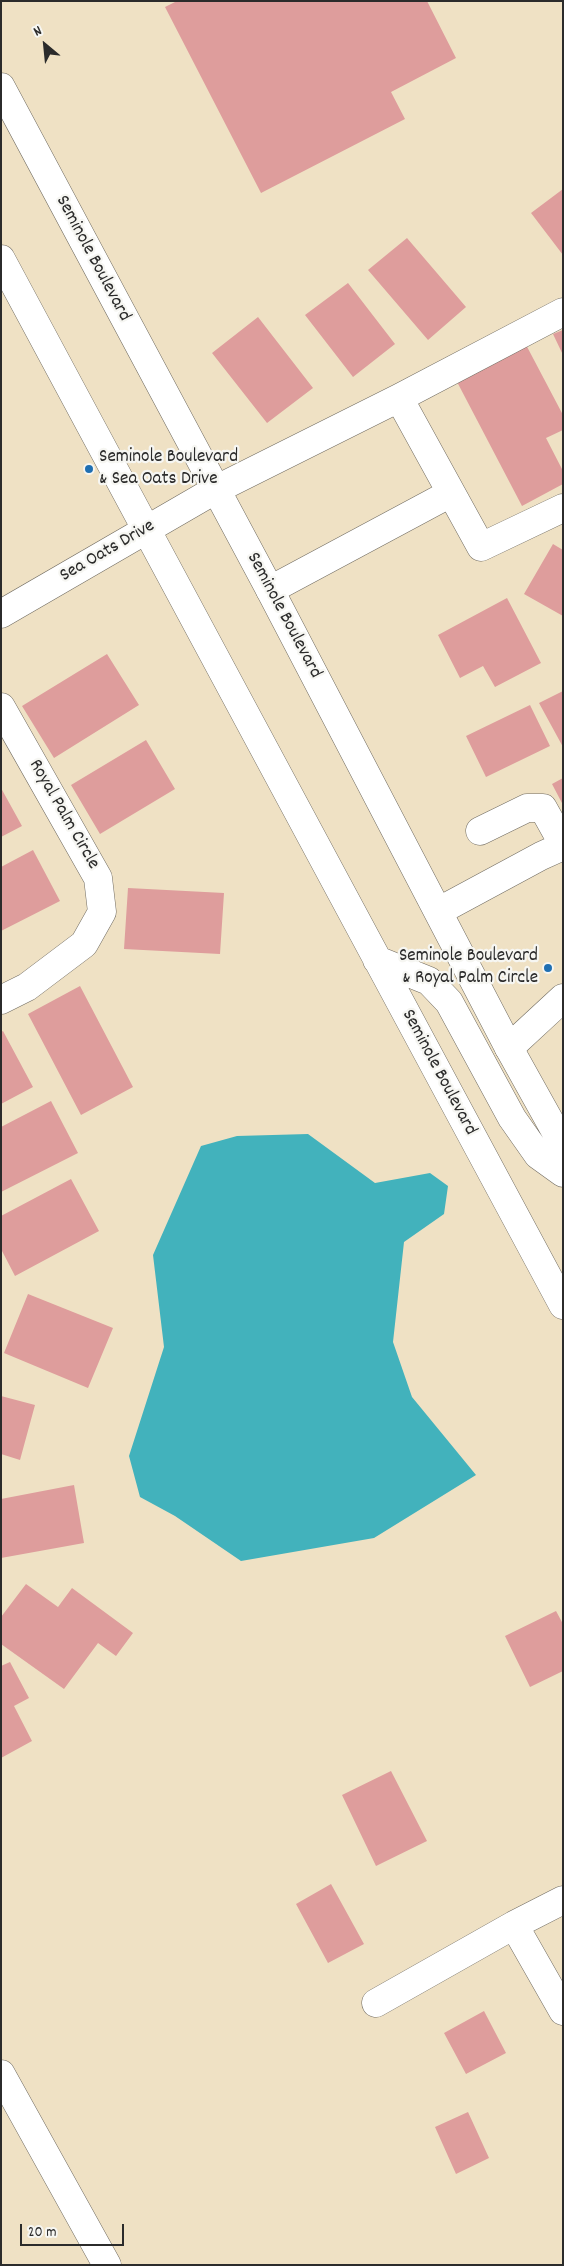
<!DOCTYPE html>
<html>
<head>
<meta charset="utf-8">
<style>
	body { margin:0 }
	#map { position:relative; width:564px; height:2266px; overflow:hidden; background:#efe1c4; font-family:Dekko,sans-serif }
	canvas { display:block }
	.frame { position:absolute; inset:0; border:2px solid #2b2b2b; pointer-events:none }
	.north { position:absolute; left:20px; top:20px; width:50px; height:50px; -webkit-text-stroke:4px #f6f6f2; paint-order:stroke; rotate:332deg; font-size:14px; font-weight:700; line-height:20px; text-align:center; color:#2b2b2b }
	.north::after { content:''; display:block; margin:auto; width:18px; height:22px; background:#2b2b2b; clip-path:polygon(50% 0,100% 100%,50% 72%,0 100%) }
	.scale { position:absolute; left:20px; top:2224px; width:104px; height:22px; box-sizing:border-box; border:2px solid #2b2b2b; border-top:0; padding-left:6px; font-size:15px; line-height:18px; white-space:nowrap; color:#2b2b2b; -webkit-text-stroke:4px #f6f6f2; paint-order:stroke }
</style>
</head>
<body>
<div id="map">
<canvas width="564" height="2266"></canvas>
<div class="frame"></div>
<div class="north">N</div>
<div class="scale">20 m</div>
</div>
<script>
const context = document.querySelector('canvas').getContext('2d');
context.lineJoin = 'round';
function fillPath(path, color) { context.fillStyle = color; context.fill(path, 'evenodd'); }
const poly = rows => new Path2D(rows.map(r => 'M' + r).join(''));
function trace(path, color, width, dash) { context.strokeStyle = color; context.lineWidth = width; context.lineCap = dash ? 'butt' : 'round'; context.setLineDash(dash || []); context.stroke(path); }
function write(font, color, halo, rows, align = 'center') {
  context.font = font + ' Dekko,sans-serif'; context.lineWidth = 4.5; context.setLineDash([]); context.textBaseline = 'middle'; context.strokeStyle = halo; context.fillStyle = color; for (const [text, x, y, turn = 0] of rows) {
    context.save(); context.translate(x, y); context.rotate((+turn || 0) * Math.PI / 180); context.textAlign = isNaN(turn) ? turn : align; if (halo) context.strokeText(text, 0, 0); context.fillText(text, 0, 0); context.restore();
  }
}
const water = poly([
	[308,1134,375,1183,430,1173,448,1186,444,1214,404,1242,393,1342,412,1397,476,1475,374,1538,241,1561,175,1516,140,1497,129,1456,164,1347,153,1255,201,1146,237,1136]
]);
const building = poly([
	[177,1,427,1,456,58,391,92,405,119,261,193,165,7],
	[563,189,563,255,531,213],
	[407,238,466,307,428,340,368,270],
	[348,283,395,344,353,377,305,315],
	[258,317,313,388,267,423,212,353],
	[563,330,563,355,553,334],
	[524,341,563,415,563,430,546,438,563,471,563,484,522,506,455,378],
	[553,544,563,550,563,616,524,594],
	[507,598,541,663,495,687,483,666,460,678,438,635],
	[107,654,139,705,54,758,22,706],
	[563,691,563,747,539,703],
	[530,705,550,746,486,777,466,736],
	[146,740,175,789,100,834,71,785],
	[563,778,563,805,552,784],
	[1,788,22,826,1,837],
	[33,850,60,901,1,931,1,867],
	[128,888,224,893,220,954,124,949],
	[80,986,133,1087,81,1115,28,1014],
	[3,1031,33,1087,1,1104,1,1032],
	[51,1101,78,1153,1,1192,1,1127],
	[71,1179,99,1231,15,1276,1,1249,1,1216],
	[28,1294,113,1328,88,1388,4,1353],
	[1,1396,35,1405,20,1460,1,1454],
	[74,1485,84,1543,1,1558,1,1499],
	[26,1584,58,1607,72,1588,133,1633,116,1656,98,1643,64,1689,1,1644,1,1617],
	[556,1611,563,1624,563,1671,530,1687,505,1636],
	[10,1662,29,1698,14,1706,32,1741,1,1758,1,1666],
	[391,1771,427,1841,376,1866,342,1795],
	[331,1884,364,1944,328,1963,296,1904],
	[484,2011,506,2053,466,2074,444,2033],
	[468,2112,489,2158,456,2174,435,2127]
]);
const minor = poly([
	[399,398,481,547,563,508],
	[270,590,451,493],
	[1,614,215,490,399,398,563,312],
	[1,707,98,878,102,912,84,944,27,987,1,1000],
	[480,831,527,808,543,808,563,844],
	[439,911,541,856,563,846],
	[509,1048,563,998],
	[514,1925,563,2011],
	[376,2003,514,1925,563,1900],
	[1,2074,107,2265]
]);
const major = poly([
	[1,87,270,590,509,1048,563,1145],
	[1,259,563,1305],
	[377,960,429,981,449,1002,512,1118,538,1155,563,1173]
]);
const markers = [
	[89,469,5,"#1f6fb2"],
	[548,968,5,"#1f6fb2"]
];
const streetNames = [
	["Seminole Boulevard",92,259,62],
	["Sea Oats Drive",108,552,-30],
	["Seminole Boulevard",283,616,62],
	["Royal Palm Circle",63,815,60],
	["Seminole Boulevard",438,1073,62]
];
const poiNames = [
	["Seminole Boulevard",99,458],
	["& Sea Oats Drive",99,480],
	["Seminole Boulevard",538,957,"right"],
	["& Royal Palm Circle",538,979,"right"]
];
fillPath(water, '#42b2bc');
fillPath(building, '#de9d9c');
trace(minor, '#706b61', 29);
trace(major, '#706b61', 29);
trace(minor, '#fff', 28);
trace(major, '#fff', 28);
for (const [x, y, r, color] of markers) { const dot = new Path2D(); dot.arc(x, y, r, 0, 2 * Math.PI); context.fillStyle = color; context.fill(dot); trace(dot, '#f6f6f2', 2); }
write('19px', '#2b2b2b', '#f6f6f2', streetNames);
write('19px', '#2b2b2b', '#f6f6f2', poiNames, 'left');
</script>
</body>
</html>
